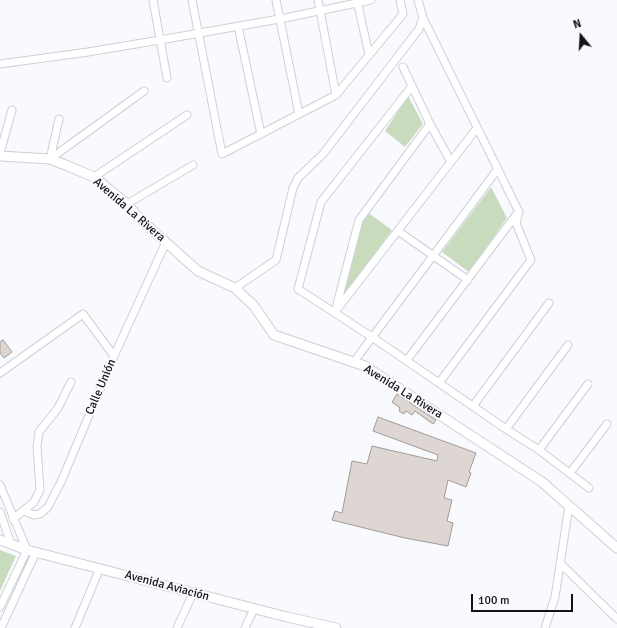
<!DOCTYPE html>
<html>
<head>
<meta charset="utf-8">
<style>
	body { margin:0 }
	#map { position:relative; width:617px; height:628px; overflow:hidden; background:#f9fafe; font-family:Signika,sans-serif }
	canvas { display:block }
	.north { position:absolute; left:561px; top:16px; width:40px; height:40px; -webkit-text-stroke:3px #f9fafe; paint-order:stroke; rotate:342deg; font-size:11px; font-weight:700; line-height:16px; text-align:center; color:#131316 }
	.north::after { content:''; display:block; margin:auto; width:14px; height:18px; background:#131316; clip-path:polygon(50% 0,100% 100%,50% 72%,0 100%) }
	.scale { position:absolute; left:471px; top:594px; width:102px; height:18px; box-sizing:border-box; border:2px solid #131316; border-top:0; padding-left:5px; font-size:12px; line-height:14px; white-space:nowrap; color:#131316; -webkit-text-stroke:3px #f9fafe; paint-order:stroke }
</style>
</head>
<body>
<div id="map">
<canvas width="617" height="628"></canvas>
<div class="north">N</div>
<div class="scale">100 m</div>
</div>
<script>
const context = document.querySelector('canvas').getContext('2d');
context.lineJoin = 'round';
function fillPath(path, color) { context.fillStyle = color; context.fill(path, 'evenodd'); }
const poly = rows => new Path2D(rows.map(r => 'M' + r).join(''));
function trace(path, color, width, dash) { context.strokeStyle = color; context.lineWidth = width; context.lineCap = dash ? 'butt' : 'round'; context.setLineDash(dash || []); context.stroke(path); }
function write(font, color, halo, rows, align = 'center') {
  context.font = font + ' Signika,sans-serif'; context.lineWidth = 4; context.setLineDash([]); context.textBaseline = 'middle'; context.strokeStyle = halo; context.fillStyle = color; for (const [text, x, y, turn = 0] of rows) {
    context.save(); context.translate(x, y); context.rotate((+turn || 0) * Math.PI / 180); context.textAlign = isNaN(turn) ? turn : align; if (halo) context.strokeText(text, 0, 0); context.fillText(text, 0, 0); context.restore();
  }
}
const green = poly([
	[408,96,423,124,405,147,385,131],
	[491,187,507,218,469,272,442,252],
	[367,212,392,230,339,303,361,219],
	[0,550,16,556,0,591]
]);
const building = poly([
	[3,340,12,352,4,358,0,353,0,342,3,340],
	[397,394,436,420,433,424,415,411,412,415,406,411,404,414,399,411,400,408,392,402,397,394],
	[378,417,476,453,469,472,471,473,466,487,448,480,444,498,452,500,447,521,453,523,448,546,405,538,332,520,335,511,342,513,352,461,367,464,372,446,437,461,438,455,373,431,378,417]
]);
const minor = poly([
	[153,0,167,78],
	[192,0,222,154,336,95,403,14,400,0],
	[276,0,299,114],
	[318,0,336,95],
	[357,0,369,55],
	[423,18,519,212,516,223,531,260,439,383],
	[238,26,261,134],
	[0,64,88,52,160,40,285,18,371,0],
	[403,67,430,124,451,162],
	[412,86,321,202,298,289,372,337,506,429,539,450,589,488],
	[0,153,12,110],
	[50,159,144,91],
	[50,159,59,119],
	[94,177,187,115],
	[127,204,193,165],
	[398,231,468,280],
	[235,288,276,260,293,188,298,178,323,154,419,29,423,18,418,0],
	[336,308,359,220,430,124],
	[335,312,477,128],
	[407,360,516,215],
	[353,363,497,170],
	[0,373,83,314,114,356],
	[473,406,549,303],
	[506,429,568,345],
	[539,450,588,384],
	[570,473,607,424],
	[0,485,27,550,0,607],
	[24,511,34,515,40,514,48,507,61,482,114,356,166,242],
	[0,512,11,544],
	[13,519,34,502,40,490,37,446,39,432,58,408,71,382],
	[560,563,617,619],
	[1,628,36,552],
	[75,628,100,568],
	[177,628,193,593],
	[245,628,254,609],
	[545,628,555,597,569,506]
]);
const tertiary = poly([
	[0,156,50,159,68,166,94,177,127,204,140,219,198,271,235,288,254,306,274,335,365,366,542,482,617,548],
	[0,540,27,550,287,617,336,628]
]);
const streetNames = [
	["Avenida La Rivera",129,210,41],
	["Calle Unión",101,387,-67],
	["Avenida La Rivera",403,392,32],
	["Avenida Aviación",167,586,15]
];
fillPath(green, '#c8dcbd');
fillPath(building, '#ded6d2');
trace(building, '#a19a96', 1);
trace(minor, '#ced0d8', 9);
trace(tertiary, '#ced0d8', 11);
trace(minor, '#fff', 7);
trace(tertiary, '#fff', 9);
write('12px', '#131316', '#f9fafe', streetNames);
</script>
</body>
</html>
